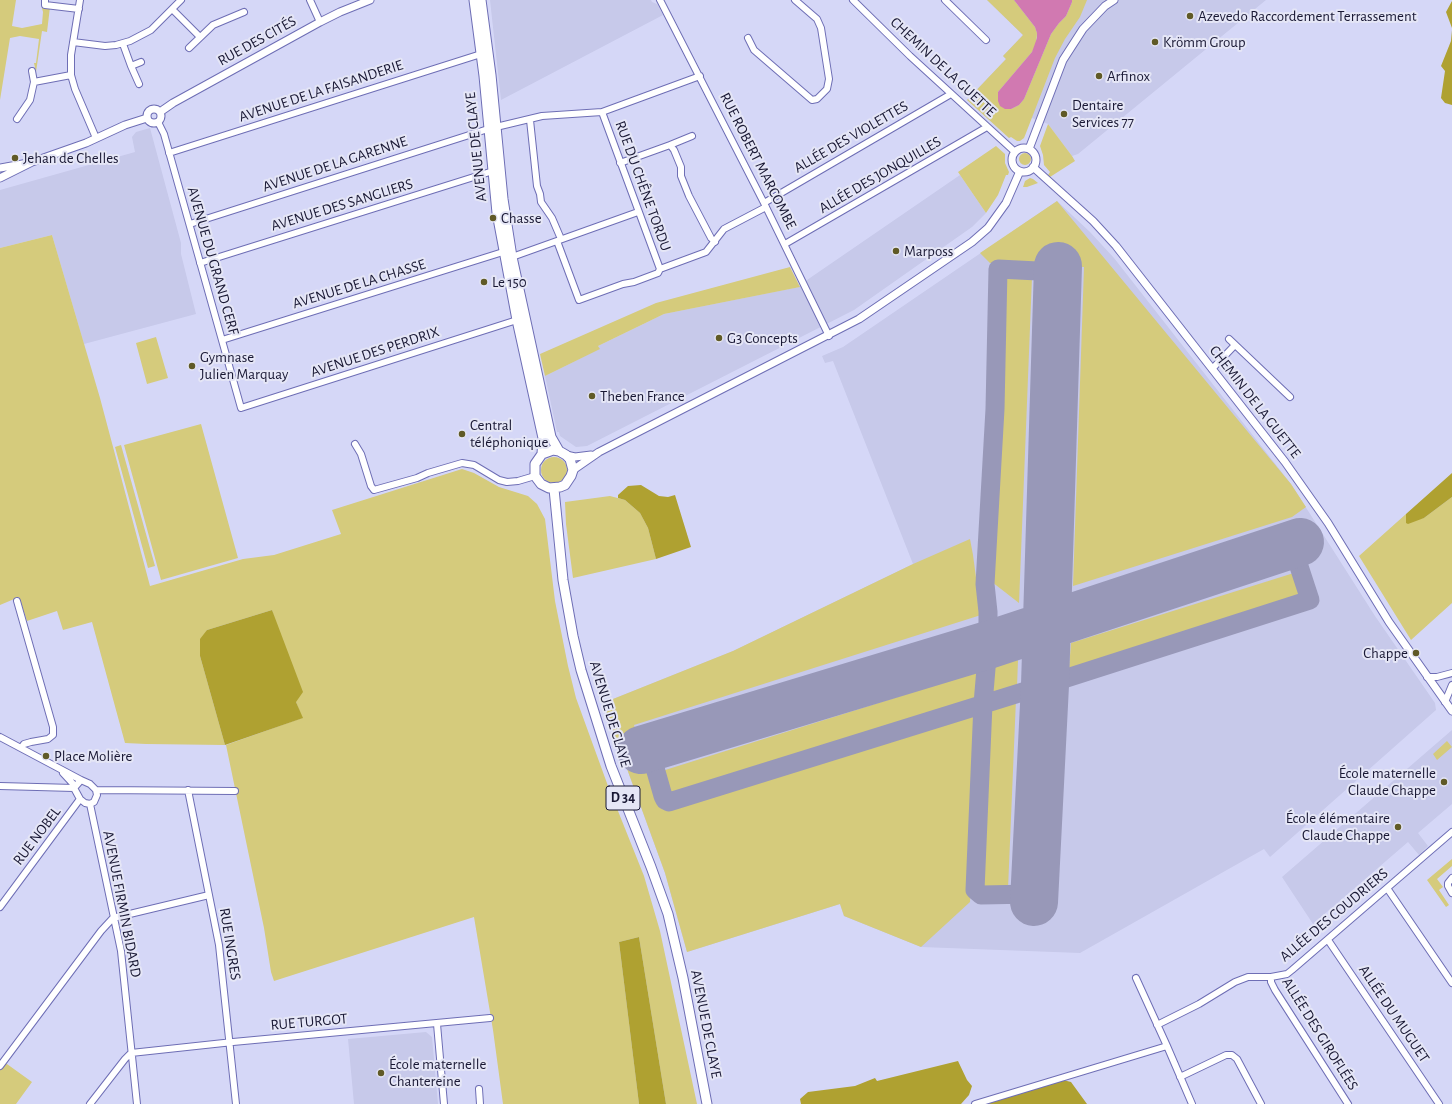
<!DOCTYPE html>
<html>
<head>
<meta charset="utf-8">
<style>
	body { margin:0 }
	canvas { display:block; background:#d5d7f7 }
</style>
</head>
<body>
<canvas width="1452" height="1104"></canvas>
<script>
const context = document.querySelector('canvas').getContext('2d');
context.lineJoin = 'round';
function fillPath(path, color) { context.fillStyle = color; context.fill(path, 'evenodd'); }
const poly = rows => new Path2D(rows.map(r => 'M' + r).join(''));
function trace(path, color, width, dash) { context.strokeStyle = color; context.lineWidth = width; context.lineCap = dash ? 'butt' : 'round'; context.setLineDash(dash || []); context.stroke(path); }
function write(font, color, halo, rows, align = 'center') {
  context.font = font + ' "Alegreya Sans",sans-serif'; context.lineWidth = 4; context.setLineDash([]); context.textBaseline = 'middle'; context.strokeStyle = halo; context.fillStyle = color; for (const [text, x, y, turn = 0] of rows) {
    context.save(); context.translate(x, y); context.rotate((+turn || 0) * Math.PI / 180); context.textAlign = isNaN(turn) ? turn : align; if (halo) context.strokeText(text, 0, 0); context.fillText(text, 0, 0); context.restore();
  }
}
const built = poly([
	[490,0,651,0,652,2,657,4,663,15,501,100],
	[987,0,1266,0,1078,154,1072,156,1048,124,1032,118,967,100,1006,59,1003,56,1023,35],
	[150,128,181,243,181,254,196,314,84,344,52,235,0,248,0,190,135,152,132,137,136,132],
	[960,175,986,213,972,227,854,310,587,446,576,447,560,436,559,432,557,432,545,376,599,349,598,346,664,314,799,287,807,280],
	[1057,201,1090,232,1114,258,1291,484,1375,616,1435,703,1436,710,1270,857,1264,849,1080,953,921,947,844,916,840,904,687,952,665,873,603,703,733,651,913,564,833,361,825,363,822,356,843,347],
	[1452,730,1452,804,1418,833,1428,846,1419,855,1408,842,1313,924,1282,877],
	[426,1032,432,1037,438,1104,354,1104,348,1039]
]);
const green = poly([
	[0,0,16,0,12,26,22,28,42,24,43,12,42,8,50,7,47,32,42,31,36,72,34,63,36,63,39,39,20,36,10,38,0,100],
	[987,0,1014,0,1035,27,1037,33,1036,45,1032,52,998,92,1011,109,1019,105,1024,99,1051,34,1059,23,1066,16,1072,2,1072,0,1087,0,1080,17,1065,39,1055,58,1026,133,1024,138,1020,141,1017,141,1011,137,1009,138,967,100,1006,59,1003,56,1023,35],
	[1048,124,1072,156,1075,161,1050,177,1048,175,1050,172,1044,165,1043,155,1040,146],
	[996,146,1005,154,1005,163,1009,172,1008,175,1006,175,998,195,986,213,958,172],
	'1019 159a6 6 0 1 1 12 0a6 6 0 1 1-12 0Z',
	[1030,178,1033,179,1038,183,1027,187,1023,187,1025,181],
	[1057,201,1291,484,1306,507,1292,517,1073,586,1084,267,990,263,980,253],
	[52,235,100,398,150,586,243,559,274,555,341,534,332,510,462,469,474,473,499,487,528,496,537,504,545,519,555,601,568,666,576,698,608,786,644,876,660,931,697,1104,666,1104,639,937,619,942,639,1104,503,1104,493,1030,474,917,274,981,271,972,264,928,226,745,302,718,296,702,272,610,207,630,200,656,225,745,146,744,125,743,92,622,63,630,57,611,27,621,19,597,0,605,0,248],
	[790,267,800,287,664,314,598,346,600,349,545,376,540,354,656,303],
	[1004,276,1032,277,1019,603,992,582],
	[156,337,168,378,147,384,136,343],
	[201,424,238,558,161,580,124,445],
	[121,445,155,566,148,568,115,447],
	'541 470a13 13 0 1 1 26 0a13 13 0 1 1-26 0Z',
	[610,496,625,500,640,513,648,528,656,559,573,578,566,524,565,502],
	[1452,497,1452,603,1411,640,1359,556,1406,514,1406,521,1424,518],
	[970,539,973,555,981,615,634,725,658,801,661,806,674,808,978,710,970,902,921,947,844,916,840,904,687,952,665,873,603,703,733,651,913,564],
	[1297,572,1304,596,1069,669,1071,643],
	[1018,660,1017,687,988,696,991,668],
	[980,671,978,699,670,796,662,771],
	[1016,699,1008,889,982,889,987,709],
	[1447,741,1452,747,1437,760,1433,754],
	[1452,859,1452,866,1437,879,1443,887,1439,890,1449,905,1446,907,1427,880],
	[0,1059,32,1082,16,1104,0,1104]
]);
const forest = poly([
	[1452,1,1452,28,1446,12],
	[1452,30,1452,105,1445,103,1441,98,1445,71,1441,66,1451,41],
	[1452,473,1452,497,1424,518,1408,524,1406,523,1406,514],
	[641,485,659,496,668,497,675,495,691,547,656,559,648,528,640,513,625,500,618,498,618,495,628,486],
	[272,610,303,692,296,702,303,718,225,745,200,656,200,639,207,630],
	[639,937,666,1104,639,1104,619,942],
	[958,1061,967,1080,972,1086,969,1095,961,1104,801,1104,800,1099,808,1092,855,1086,875,1078,877,1081],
	[1063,1080,1071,1082,1087,1104,987,1104]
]);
const water = poly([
	[1014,0,1072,0,1072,2,1066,16,1059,23,1051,34,1024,99,1019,105,1011,109,1005,109,1000,106,998,101,998,92,1032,52,1037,38,1037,33,1035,27]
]);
const taxiway = poly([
	[649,747,663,796,665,800,669,802,1045,685,1310,600,1292,545],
	[1034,894,981,895,975,890,983,704,988,645,988,612,985,584,995,409,998,269,1058,272]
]);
const runway = poly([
	[641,750,988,645,1300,542],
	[1034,902,1045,685,1058,266]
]);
const minor = poly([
	[45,0,45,5,79,9],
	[80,0,71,55,71,75,75,89,96,138],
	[310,0,320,22],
	[660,0,764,203,829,336],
	[853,0,910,56,1015,152],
	[945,0,986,40],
	[172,9,200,37],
	[748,38,754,50,812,100,817,99,827,89,829,79,821,28,817,19,795,0],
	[73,42,105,46,116,45,130,41,151,30,181,0],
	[123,44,131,66,139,84],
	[189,48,213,25,244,12],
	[131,66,141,62],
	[32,71,34,82],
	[602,112,660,269],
	[17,119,30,100,34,82,71,75],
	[530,120,537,186,540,194,541,202,552,218,561,239],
	[158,122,164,134,241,408,517,320],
	[496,127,542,116,602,112,700,76],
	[670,145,692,136],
	[169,153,481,54],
	[620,163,670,145,674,150,681,167,681,176,689,196,711,238,715,242],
	[764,203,951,94],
	[190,224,488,129],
	[557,241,579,300,623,284,634,282,658,273,660,269,706,252,724,229,766,207],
	[785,244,987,127],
	[512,257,638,212],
	[200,263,493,171],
	[1229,339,1290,397],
	[222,340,503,252],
	[1212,369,1235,345],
	[355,444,361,454,371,486,374,490,417,478,428,473,462,463,474,465,499,480,507,482,518,481,535,476],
	[17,601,53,727,53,735,48,739,31,742,24,744,21,748],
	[1427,677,1437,677,1452,673],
	[1445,702,1452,685],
	[0,737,81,780],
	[63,773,75,786],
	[81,780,90,784,96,790,97,795,94,802,90,804,85,803,80,799,74,788,81,780],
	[0,786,74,788],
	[96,790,235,791],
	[188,790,219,945,236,1104],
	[90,804,121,951,137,1104],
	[1452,878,1448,883,1448,886,1452,893],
	[1387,888,1452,983],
	[0,907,80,799],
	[1328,940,1439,1104],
	[1271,977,1271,982,1275,990,1348,1104],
	[1136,978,1167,1046,1192,1104],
	[437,1024,444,1104],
	[1157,1025,1199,1004,1235,982,1248,977,1271,977,1287,974,1292,970,1452,832],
	[0,1066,101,931,113,918,209,895],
	[1180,1077,1226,1055,1232,1055,1237,1059,1261,1104],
	[479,1089,480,1104],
	[90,1104,125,1059,131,1053,233,1042,490,1018],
	[975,1104,1167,1046]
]);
const tertiary = poly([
	'147 116a7 7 0 1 1 14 0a7 7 0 1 1-14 0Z',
	[160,112,173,103,320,22,340,12,370,0],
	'1012 160a12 12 0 1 1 24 0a12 12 0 1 1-24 0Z',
	[1029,149,1063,60,1083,29,1105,6,1114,0],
	[1033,167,1093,221,1116,246,1285,462,1328,523,1389,622,1452,711],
	[0,168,28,163],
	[0,178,32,162,86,143,125,125,147,118],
	[566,455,575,457,591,455],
	[573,470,599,452,859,319,972,242,988,228,1006,203,1020,171]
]);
const primary = poly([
	[474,0,484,76,497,213,517,320,543,438,542,454,535,464,535,476,541,484,549,488,560,487,565,485,571,476,573,470,570,459,566,455,559,451,553,450,542,454],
	[481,0,491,75,503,199,512,257,551,437,559,451],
	[554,489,563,580,573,636,581,670,611,766,651,867,668,914,683,978,707,1104]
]);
const markers = [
	[1190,16,4,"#605a26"],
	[1155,42,4,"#605a26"],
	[1099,76,4,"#605a26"],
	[1064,114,4,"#605a26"],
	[15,158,4,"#605a26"],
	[493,218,4,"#605a26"],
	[896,251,4,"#605a26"],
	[484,282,4,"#605a26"],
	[719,338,4,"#605a26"],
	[192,366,4,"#605a26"],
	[592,396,4,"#605a26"],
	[462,434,4,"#605a26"],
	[1416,653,4,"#605a26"],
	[46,756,4,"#605a26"],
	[1444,782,4,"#605a26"],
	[1398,827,4,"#605a26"],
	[381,1073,4,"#605a26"]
];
const shields = [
	[623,798,34]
];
const shieldNames = [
	["D 34",623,798]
];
const poiNames = [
	["Azevedo Raccordement Terrassement",1198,16],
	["Krömm Group",1163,42],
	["Arfinox",1107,76],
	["Dentaire",1072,105],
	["Services 77",1072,122],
	["Jehan de Chelles",23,158],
	["Chasse",501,218],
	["Marposs",904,251],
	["Le 150",492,282],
	["G3 Concepts",727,338],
	["Gymnase",200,357],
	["Julien Marquay",200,374],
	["Theben France",600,396],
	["Central",470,425],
	["téléphonique",470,442],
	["Chappe",1408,653,"right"],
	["Place Molière",54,756],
	["École maternelle",1436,773,"right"],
	["Claude Chappe",1436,790,"right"],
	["École élémentaire",1390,818,"right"],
	["Claude Chappe",1390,835,"right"],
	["École maternelle",389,1064],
	["Chantereine",389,1081]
];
const streetNames = [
	["RUE DES CITÉS",257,41,-29],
	["CHEMIN DE LA GUETTE",943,67,43],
	["AVENUE DE LA FAISANDERIE",321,91,-18],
	["ALLÉE DES VIOLETTES",851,137,-30],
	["AVENUE DE CLAYE",476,147,-96],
	["RUE ROBERT MARCOMBE",758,161,63],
	["AVENUE DE LA GARENNE",335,164,-18],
	["ALLÉE DES JONQUILLES",880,175,-30],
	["RUE DU CHÊNE TORDU",643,186,70],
	["AVENUE DES SANGLIERS",342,205,-17],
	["AVENUE DU GRAND CERF",213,261,74],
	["AVENUE DE LA CHASSE",359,284,-17],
	["AVENUE DES PERDRIX",375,352,-18],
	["CHEMIN DE LA GUETTE",1255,402,52],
	["AVENUE DE CLAYE",610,714,73],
	["RUE NOBEL",37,836,-53],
	["AVENUE FIRMIN BIDARD",122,904,79],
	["ALLÉE DES COUDRIERS",1334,915,-40],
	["RUE INGRES",230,944,81],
	["ALLÉE DU MUGUET",1394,1014,56],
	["RUE TURGOT",309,1022,-5],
	["AVENUE DE CLAYE",706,1024,79],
	["ALLÉE DES GIROFLÉES",1320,1034,58]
];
fillPath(built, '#c7c9ea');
fillPath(green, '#d5cb7c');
fillPath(forest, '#afa131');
fillPath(water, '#d179b1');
trace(taxiway, '#9898b8', 19);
trace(runway, '#9898b8', 48);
trace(minor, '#6e6eb5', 8);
trace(tertiary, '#6e6eb5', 9);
trace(primary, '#6e6eb5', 11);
trace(minor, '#fff', 6);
trace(tertiary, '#fff', 7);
trace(primary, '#fff', 9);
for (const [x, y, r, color] of markers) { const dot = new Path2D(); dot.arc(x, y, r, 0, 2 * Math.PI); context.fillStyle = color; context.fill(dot); trace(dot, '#e5e6f6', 1.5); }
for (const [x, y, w] of shields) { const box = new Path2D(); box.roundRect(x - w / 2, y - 12, w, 24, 3); context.fillStyle = '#e5e6f6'; context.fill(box); trace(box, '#191834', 1); }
write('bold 14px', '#191834', null, shieldNames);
write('15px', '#191834', '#e5e6f6', poiNames, 'left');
write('15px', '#191834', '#e5e6f6', streetNames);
</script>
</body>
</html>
